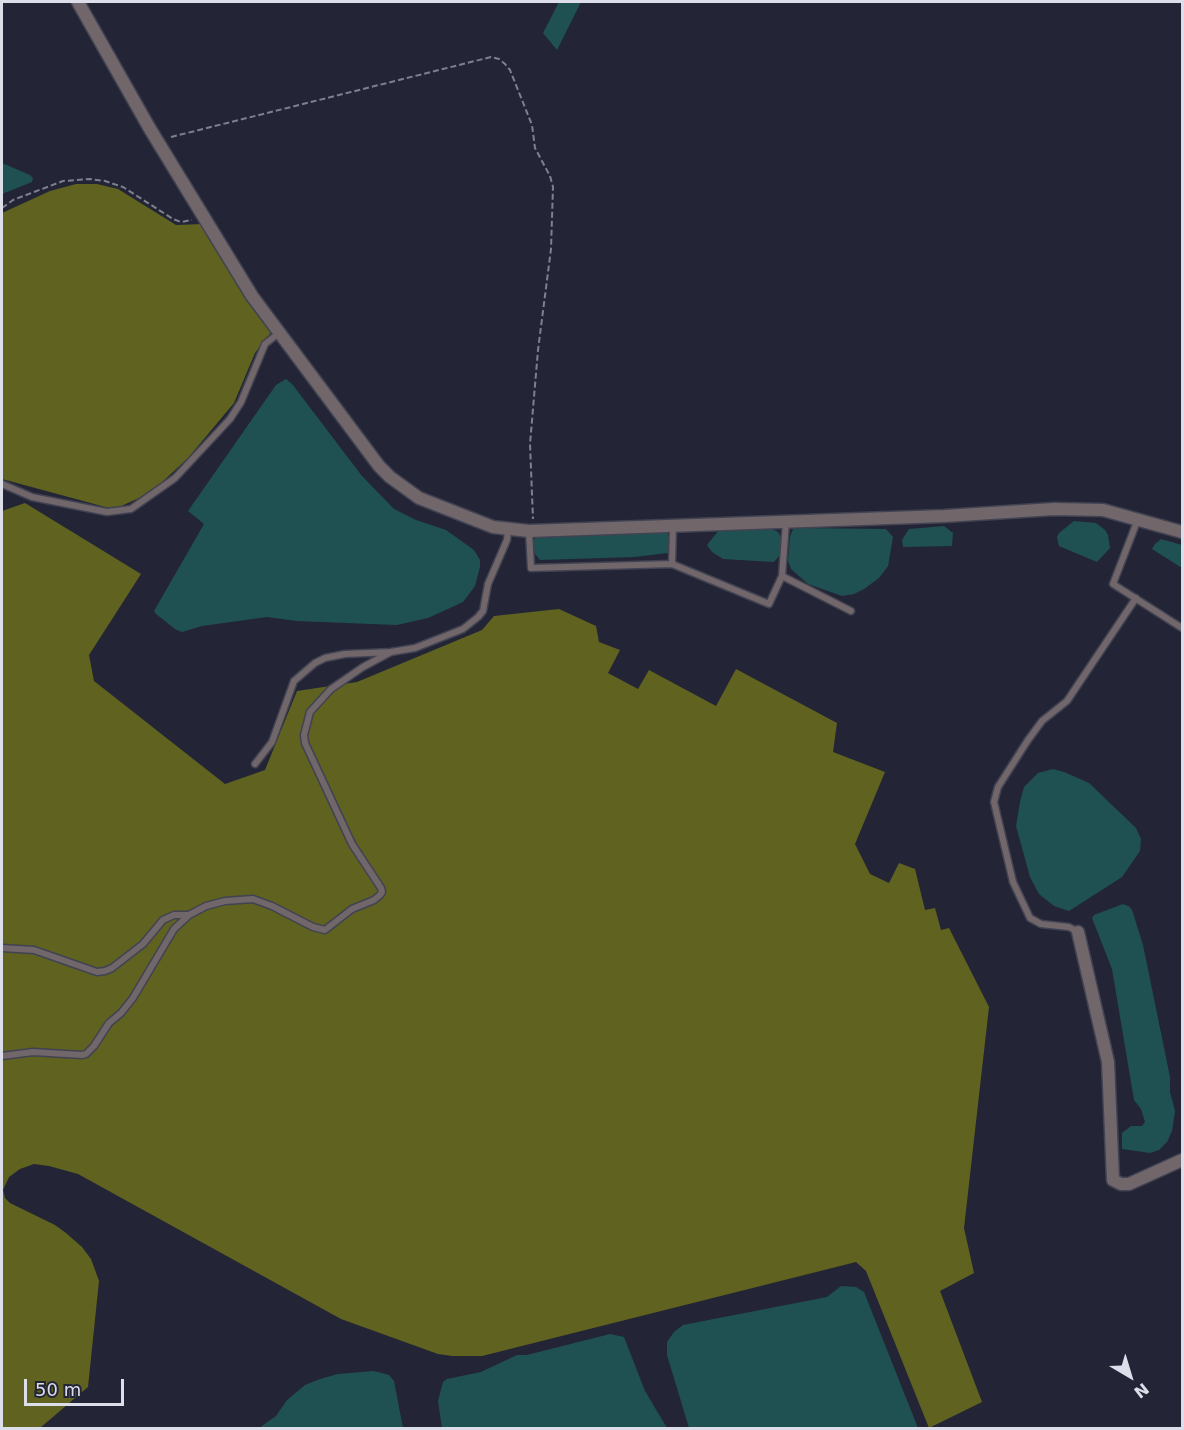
<!DOCTYPE html>
<html>
<head>
<meta charset="utf-8">
<style>
	body { margin:0 }
	#map { position:relative; width:1184px; height:1430px; overflow:hidden; background:#232536; font-family:"DejaVu Sans",sans-serif }
	canvas { display:block }
	.frame { position:absolute; inset:0; border:3px solid #dcdee9; pointer-events:none }
	.north { position:absolute; left:1100px; top:1346px; width:60px; height:60px; -webkit-text-stroke:4px #232536; paint-order:stroke; rotate:142deg; font-size:16px; font-weight:700; line-height:24px; text-align:center; color:#dcdee9 }
	.north::after { content:''; display:block; margin:auto; width:21px; height:27px; background:#dcdee9; clip-path:polygon(50% 0,100% 100%,50% 72%,0 100%) }
	.scale { position:absolute; left:24px; top:1379px; width:100px; height:27px; box-sizing:border-box; border:3px solid #dcdee9; border-top:0; padding-left:8px; font-size:18px; line-height:21px; white-space:nowrap; color:#dcdee9; -webkit-text-stroke:4px #232536; paint-order:stroke }
</style>
</head>
<body>
<div id="map">
<canvas width="1184" height="1430"></canvas>
<div class="frame"></div>
<div class="north">N</div>
<div class="scale">50 m</div>
</div>
<script>
const context = document.querySelector('canvas').getContext('2d');
context.lineJoin = 'round';
function fillPath(path, color) { context.fillStyle = color; context.fill(path, 'evenodd'); }
const poly = rows => new Path2D(rows.map(r => 'M' + r).join(''));
function trace(path, color, width, dash) { context.strokeStyle = color; context.lineWidth = width; context.lineCap = dash ? 'butt' : 'round'; context.setLineDash(dash || []); context.stroke(path); }
const forest = poly([
	[76,184,97,184,118,189,176,225,202,224,273,330,255,353,234,403,188,458,159,485,139,498,119,507,109,508,2,479,2,213,50,191],
	[25,503,141,574,89,655,94,681,225,784,265,770,297,691,357,682,482,630,494,616,559,609,596,626,599,642,620,650,608,673,638,689,649,670,716,706,736,669,837,723,833,752,885,772,855,844,870,874,889,883,899,863,915,869,925,910,935,908,941,930,949,928,989,1007,964,1228,974,1273,940,1291,982,1402,929,1428,866,1271,856,1262,482,1356,452,1356,438,1354,341,1319,78,1174,49,1166,34,1164,20,1169,9,1177,3,1190,5,1198,10,1203,55,1225,66,1233,82,1247,91,1259,99,1281,88,1387,40,1428,2,1428,2,511]
]);
const water = poly([
	[559,2,581,2,557,50,543,33],
	[2,163,30,175,33,178,32,182,2,194],
	[286,379,292,384,362,476,394,509,416,520,446,530,474,550,480,560,480,567,475,586,463,602,428,618,397,625,297,621,267,617,202,626,182,632,175,629,156,614,154,611,204,524,188,511,276,385],
	[1074,521,1096,523,1105,530,1108,535,1110,548,1097,562,1059,546,1057,537,1059,533],
	[944,526,953,533,952,546,903,547,902,540,909,529],
	[768,527,778,532,782,539,779,556,774,562,723,559,712,552,707,545,719,530],
	[797,528,886,529,893,537,888,566,879,578,864,589,854,594,842,596,808,584,791,569,788,561,790,537,793,529],
	[665,532,668,534,671,545,668,553,634,557,540,560,535,554,532,542,537,536],
	[1161,539,1182,545,1182,568,1152,549,1155,544],
	[1053,769,1064,772,1089,783,1136,828,1141,839,1140,851,1122,877,1069,911,1054,906,1039,894,1030,877,1016,826,1020,802,1024,787,1038,773],
	[1123,904,1130,907,1132,910,1143,945,1170,1077,1170,1092,1175,1111,1172,1131,1167,1142,1159,1150,1150,1153,1122,1149,1122,1133,1131,1126,1142,1126,1145,1122,1141,1109,1134,1100,1112,969,1092,918,1094,915],
	[841,1286,856,1287,864,1292,918,1428,689,1428,667,1355,667,1342,674,1332,683,1325,827,1297],
	[610,1334,624,1337,645,1391,667,1428,442,1428,438,1401,443,1382,447,1379,481,1372,517,1355,527,1355],
	[374,1371,389,1375,394,1381,403,1428,259,1428,276,1416,287,1400,305,1385,320,1379,338,1374]
]);
const path = poly([
	[171,137,491,57,499,59,505,64,510,70,532,125,535,148,550,176,553,187,551,249,538,350,530,444,533,519],
	[2,208,13,200,63,181,90,179,105,181,123,187,173,219,181,222,192,220]
]);
const service = poly([
	[2,484,32,497,107,512,131,509,175,478,230,419,241,402,265,344,279,333],
	[1138,519,1113,584,1182,628],
	[529,531,531,568,672,564,673,526],
	[672,564,769,604,782,576,786,522],
	[782,576,851,611],
	[255,764,272,742,294,681,315,663,325,658,345,654,391,652,415,648,463,629,478,617,483,611,488,584,507,540,508,530],
	[1078,932,1069,927,1041,924,1030,918,1013,882,994,802,998,787,1028,740,1042,721,1067,701,1136,598],
	[2,948,34,950,97,972,105,971,112,968,143,944,163,920,174,915,189,915],
	[2,1056,33,1052,82,1055,86,1054,94,1046,109,1023,121,1013,133,998,174,929,189,915,206,906,225,901,253,899,272,906,313,927,325,930,352,909,374,900,380,895,382,892,381,888,352,844,305,743,304,735,310,712,331,689,363,667,391,652]
]);
const minor = poly([
	[78,2,150,129,252,296,379,466,390,477,419,498,493,527,529,531,945,516,1054,509,1103,510,1182,532],
	[1078,932,1108,1062,1113,1180,1121,1184,1129,1184,1182,1160]
]);
fillPath(forest, '#60621f');
fillPath(water, '#1f5152');
trace(service, '#414353', 9);
trace(minor, '#414353', 15);
trace(path, '#7e808e', 2, [6, 3]);
trace(service, '#716669', 6);
trace(minor, '#716669', 12);
</script>
</body>
</html>
